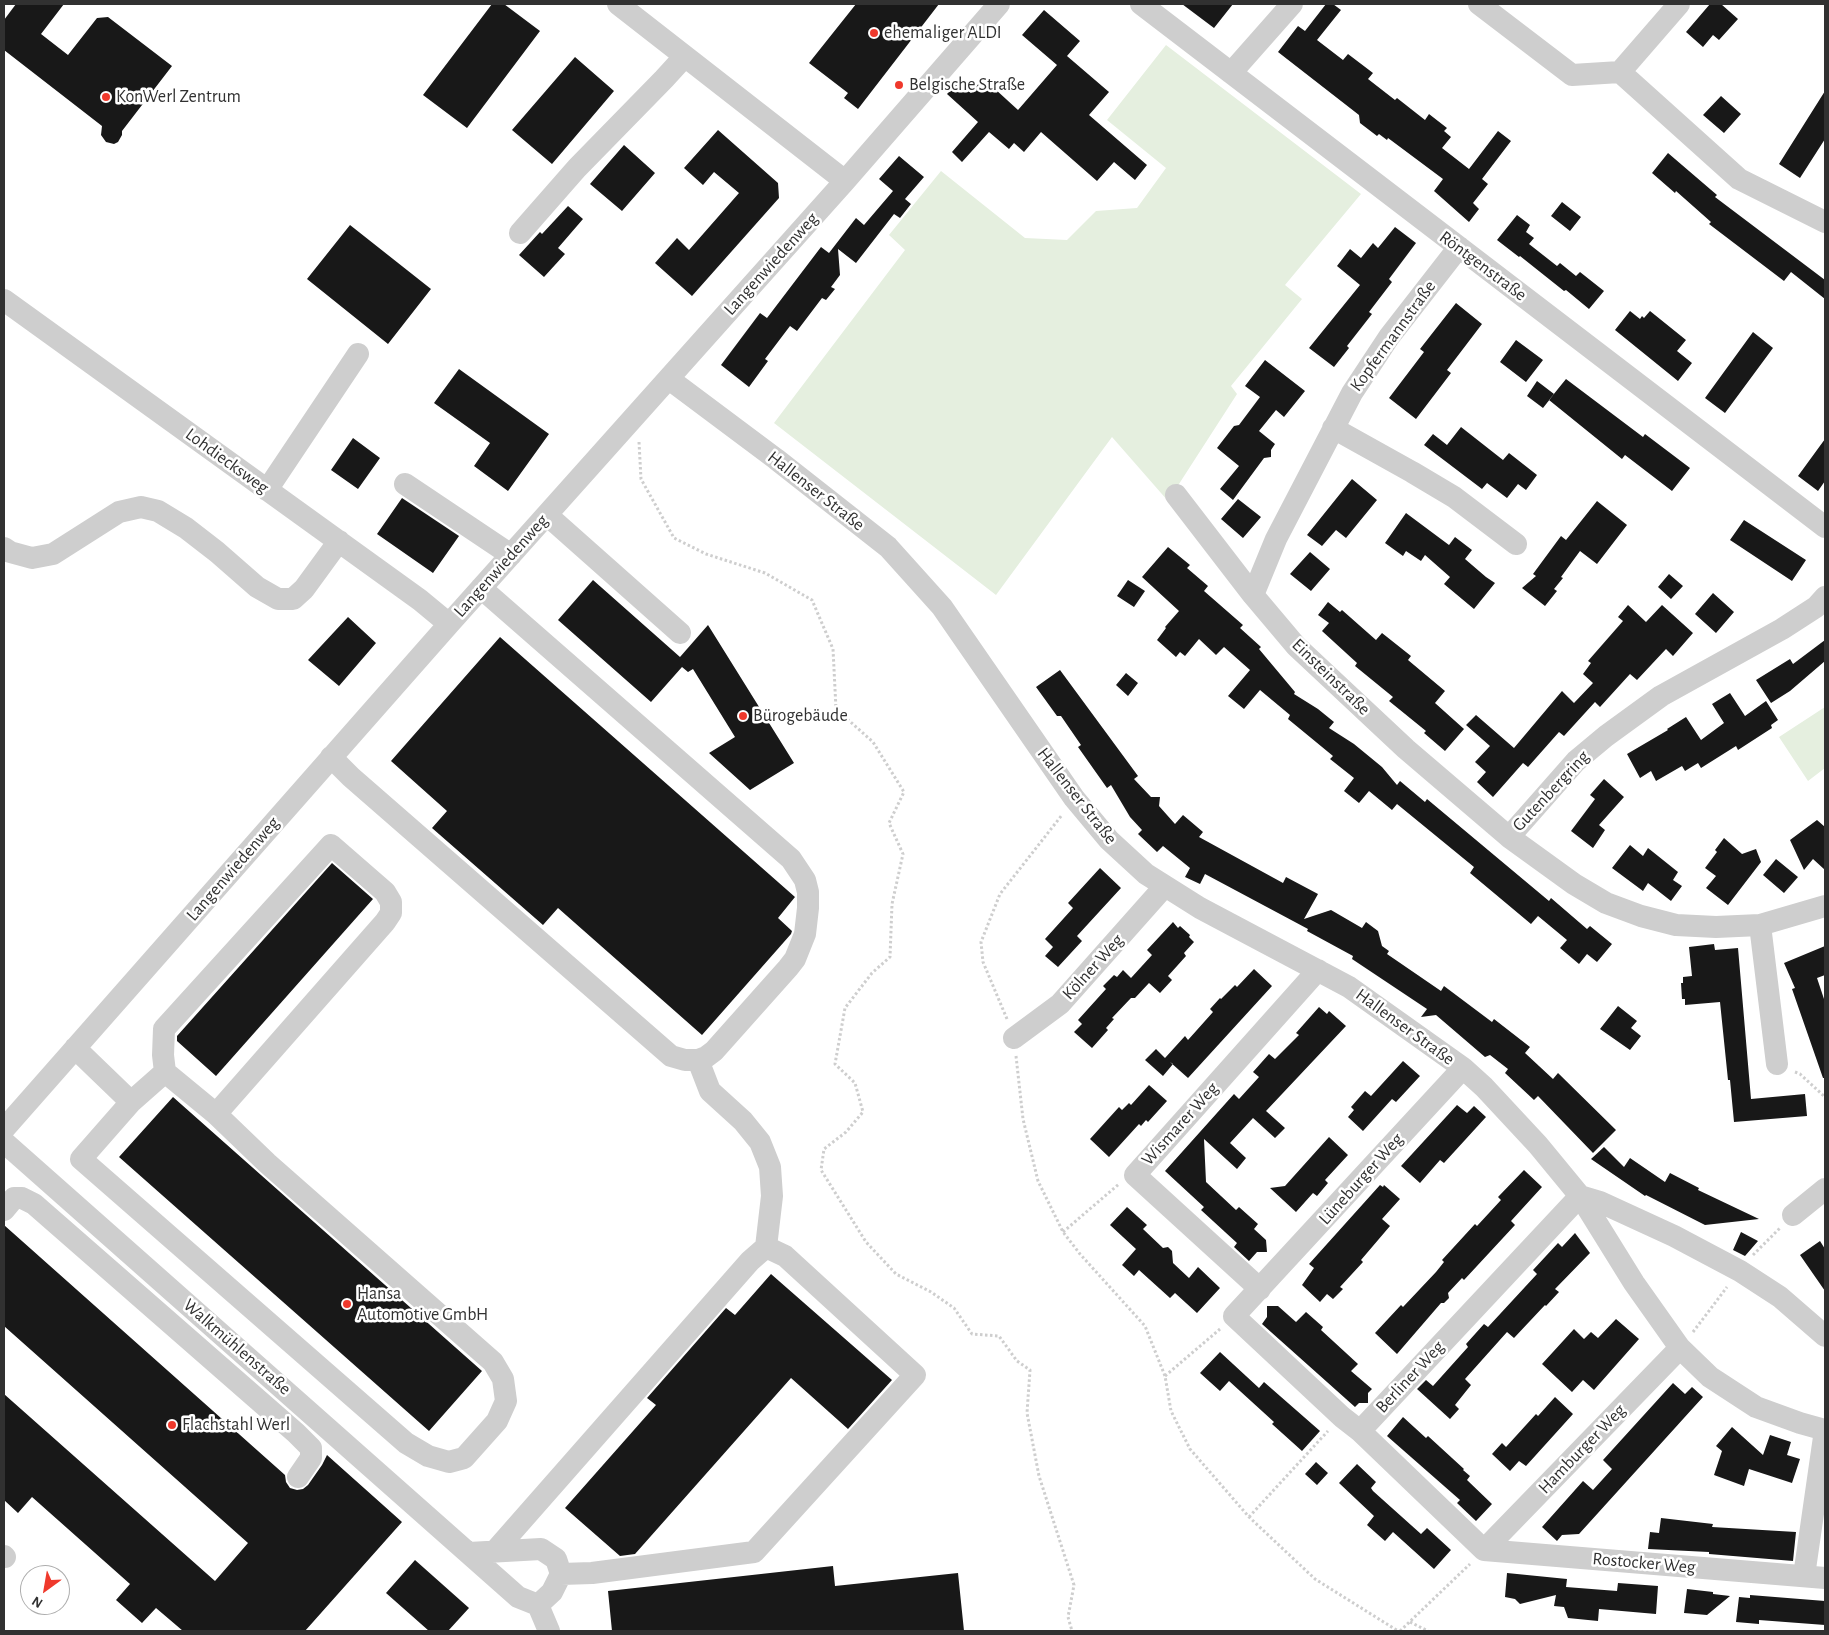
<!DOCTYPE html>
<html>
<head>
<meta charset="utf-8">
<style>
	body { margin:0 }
	#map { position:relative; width:1829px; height:1635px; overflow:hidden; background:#fff; font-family:"Alegreya Sans",sans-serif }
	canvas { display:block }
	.frame { position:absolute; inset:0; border:5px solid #313131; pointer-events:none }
	.north { position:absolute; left:20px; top:1565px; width:50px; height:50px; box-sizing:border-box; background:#fff; border:1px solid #adadad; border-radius:50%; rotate:212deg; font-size:14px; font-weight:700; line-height:20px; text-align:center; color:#313131 }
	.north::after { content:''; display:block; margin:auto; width:18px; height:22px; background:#ef392c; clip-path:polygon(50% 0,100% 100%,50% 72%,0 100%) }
</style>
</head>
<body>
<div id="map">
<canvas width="1829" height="1635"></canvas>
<div class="frame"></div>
<div class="north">N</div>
</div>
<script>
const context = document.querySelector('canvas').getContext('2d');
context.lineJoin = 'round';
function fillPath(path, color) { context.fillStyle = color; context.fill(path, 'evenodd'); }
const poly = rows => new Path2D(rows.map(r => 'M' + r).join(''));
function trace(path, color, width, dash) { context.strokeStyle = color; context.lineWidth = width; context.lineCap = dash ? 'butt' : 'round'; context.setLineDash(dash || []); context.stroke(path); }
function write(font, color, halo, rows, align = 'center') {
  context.font = font + ' "Alegreya Sans",sans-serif'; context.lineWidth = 5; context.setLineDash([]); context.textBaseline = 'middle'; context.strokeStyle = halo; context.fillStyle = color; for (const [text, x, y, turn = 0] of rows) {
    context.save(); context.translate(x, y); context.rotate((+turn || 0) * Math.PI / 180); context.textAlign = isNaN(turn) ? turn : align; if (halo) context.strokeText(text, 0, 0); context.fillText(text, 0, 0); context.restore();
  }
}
const green = poly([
	[1166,45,1361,194,1285,285,1302,299,1231,386,1237,394,1168,501,1112,437,996,595,774,423,905,250,889,235,941,171,1025,238,1067,240,1096,211,1137,208,1166,168,1107,120],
	[1825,707,1825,768,1808,781,1779,737]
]);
const building = poly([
	[16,4,64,4,41,34,68,55,97,18,108,17,172,66,122,131,122,135,118,142,114,144,106,142,101,135,102,126,4,50,4,20],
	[492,4,504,4,540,31,467,128,423,95],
	[856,4,939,4,858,109,844,98,848,93,809,63],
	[1182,4,1233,4,1214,28],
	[1326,4,1333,4,1341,10,1317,40,1343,60,1348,54,1373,73,1368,79,1395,100,1397,98,1425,120,1429,114,1447,128,1444,131,1451,137,1442,148,1469,169,1498,131,1511,141,1482,179,1488,184,1473,203,1479,209,1469,222,1434,191,1443,179,1388,138,1387,140,1379,134,1377,136,1360,123,1359,115,1278,52,1298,26,1305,31],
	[1710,4,1721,4,1738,19,1719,40,1713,35,1703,47,1686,32],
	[1044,10,1080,41,1067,56,1109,92,1089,115,1147,165,1135,180,1114,162,1097,181,1041,132,1024,152,1014,143,1009,149,989,132,962,162,952,152,978,122,947,94,958,82,971,93,983,78,1018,110,1057,65,1022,35],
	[575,57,614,91,552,164,512,130],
	[1825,91,1825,139,1800,178,1779,164],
	[1721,96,1741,114,1724,133,1703,115],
	[718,130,778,183,779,198,692,296,655,263,677,238,689,250,739,193,714,172,703,185,684,168],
	[624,145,655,173,622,211,590,184],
	[1668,153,1717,195,1715,197,1825,280,1825,299,1791,272,1784,281,1709,224,1711,222,1676,191,1675,193,1652,173],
	[899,156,924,177,905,199,911,204,900,218,894,214,856,263,838,249,840,275,831,287,835,289,826,300,822,298,797,331,790,326,765,359,768,361,749,387,721,365,760,313,767,318,821,247,829,253,856,218,864,225,893,191,879,179],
	[1562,202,1581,217,1570,231,1551,216],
	[568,206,583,219,558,248,565,254,544,277,519,255,540,232,542,234],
	[1517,215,1530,225,1526,232,1534,238,1529,244,1557,266,1560,263,1576,276,1580,272,1604,291,1589,309,1566,290,1564,291,1520,256,1519,257,1497,240],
	[350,225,431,289,388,344,307,279],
	[1395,227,1416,243,1389,279,1392,282,1369,312,1372,314,1347,346,1349,348,1334,367,1309,348,1360,285,1337,266,1350,249,1361,258,1373,243,1378,248],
	[1456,303,1482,324,1447,370,1451,373,1416,419,1389,398,1424,352,1420,349],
	[1630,311,1640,319,1642,316,1644,318,1650,311,1686,340,1677,351,1692,363,1678,381,1615,330],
	[1753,332,1773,348,1725,413,1705,398],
	[1516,340,1543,360,1526,382,1500,362],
	[1265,360,1305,391,1284,417,1276,410,1259,431,1275,444,1271,450,1271,457,1264,458,1233,500,1220,489,1239,466,1217,448,1234,426,1239,425,1260,397,1245,386],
	[459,369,549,434,508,491,474,466,490,443,434,403],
	[1566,379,1643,437,1645,434,1690,468,1672,491,1625,455,1622,459,1549,400],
	[1537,381,1554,394,1543,408,1527,396],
	[1461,427,1503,460,1509,453,1537,475,1526,490,1518,484,1507,498,1487,483,1482,489,1424,445,1433,434,1447,445],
	[353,438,380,458,358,489,331,470],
	[1825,439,1825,481,1818,491,1798,476],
	[1352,479,1377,500,1346,538,1336,530,1322,546,1307,535],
	[402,498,459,536,433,573,377,534],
	[1238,499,1261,517,1243,538,1221,519],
	[1597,501,1627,525,1597,564,1580,551,1561,577,1563,578,1554,589,1557,591,1545,606,1522,588,1536,576,1533,574,1561,536,1566,540],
	[1406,513,1449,545,1455,537,1472,550,1465,559,1486,577,1495,583,1474,609,1444,584,1450,577,1425,555,1421,561,1406,551,1403,556,1385,543],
	[1744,520,1806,560,1792,581,1730,540],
	[1168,547,1190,565,1187,568,1208,586,1204,591,1243,625,1240,628,1261,647,1259,649,1295,692,1294,694,1318,709,1334,722,1329,728,1354,744,1382,767,1397,785,1400,781,1425,802,1427,799,1549,901,1551,898,1587,929,1590,926,1612,944,1597,962,1587,954,1579,964,1560,948,1567,940,1538,916,1531,924,1470,873,1474,867,1397,804,1392,810,1369,791,1359,803,1344,791,1354,778,1330,759,1333,756,1288,719,1290,715,1260,690,1244,709,1228,696,1250,670,1224,647,1216,655,1199,639,1185,656,1180,652,1176,657,1157,640,1166,628,1165,627,1179,611,1142,577],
	[1310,552,1330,569,1311,591,1290,574],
	[1669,574,1683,586,1671,599,1658,587],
	[593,580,680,657,708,625,794,763,750,790,709,753,735,737,693,669,688,672,682,667,651,702,558,620],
	[1128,580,1145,591,1134,607,1117,596],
	[1713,593,1734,612,1716,633,1695,614],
	[1328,602,1340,612,1342,610,1376,640,1382,633,1411,656,1408,660,1445,691,1435,703,1464,729,1445,751,1424,733,1426,731,1389,701,1393,697,1355,666,1357,663,1322,631,1329,623,1318,615],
	[1628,605,1646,622,1662,605,1693,633,1673,656,1666,649,1637,680,1630,674,1600,707,1595,702,1564,736,1559,732,1528,767,1523,763,1493,797,1477,782,1486,772,1475,762,1490,746,1466,725,1476,715,1514,748,1562,691,1574,703,1593,683,1583,674,1591,663,1588,661,1623,621,1618,617],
	[348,617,376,643,339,686,308,660],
	[500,637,795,897,778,918,792,931,791,934,702,1035,558,908,543,925,432,828,447,811,391,761],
	[1825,640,1825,661,1790,691,1771,703,1756,680,1790,659,1793,664],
	[1060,670,1138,776,1134,779,1151,797,1160,797,1159,806,1175,824,1183,815,1203,832,1199,837,1283,883,1286,877,1318,894,1304,919,1331,910,1362,928,1366,922,1378,931,1382,946,1389,951,1387,954,1441,991,1444,986,1492,1022,1494,1019,1530,1047,1525,1053,1553,1079,1558,1073,1616,1130,1593,1153,1538,1096,1534,1100,1505,1073,1508,1069,1490,1055,1485,1057,1436,1015,1421,1017,1427,1009,1352,959,1353,956,1307,931,1308,929,1205,874,1200,884,1185,877,1190,868,1163,846,1157,852,1138,834,1142,830,1130,817,1111,785,1107,788,1078,747,1081,745,1061,716,1057,716,1036,687],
	[1126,673,1138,683,1128,696,1116,685],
	[1730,693,1745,716,1766,701,1778,720,1771,725,1772,728,1738,750,1736,746,1701,768,1698,763,1685,771,1682,766,1656,781,1651,771,1640,778,1627,754,1668,730,1667,729,1686,717,1701,740,1724,723,1712,704],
	[1604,779,1624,797,1599,825,1605,830,1593,848,1571,831,1595,799,1590,795],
	[1817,820,1825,827,1825,870,1813,859,1804,870,1790,840],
	[1724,838,1742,854,1756,849,1761,862,1728,905,1706,888,1716,876,1705,868,1717,852,1715,850],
	[1630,845,1643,856,1648,848,1678,872,1673,880,1682,886,1671,901,1648,883,1643,891,1612,868],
	[1776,859,1798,877,1784,893,1763,875],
	[332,863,373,899,216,1076,177,1041,177,1036],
	[1100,868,1121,888,1077,936,1082,941,1058,967,1045,956,1053,947,1045,939,1073,908,1068,903],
	[1173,922,1178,928,1180,926,1190,935,1189,937,1194,942,1184,953,1186,956,1168,976,1172,980,1160,993,1149,983,1135,998,1131,998,1112,1018,1114,1019,1106,1028,1108,1030,1092,1048,1074,1032,1082,1024,1078,1020,1106,989,1103,986,1114,975,1117,977,1123,970,1131,978,1152,955,1147,950],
	[1714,944,1715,950,1738,948,1751,1099,1805,1094,1807,1116,1734,1122,1730,1080,1728,1080,1720,1002,1685,1005,1685,999,1682,999,1681,983,1683,983,1683,977,1692,976,1689,947],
	[1825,946,1825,975,1817,978,1825,1002,1825,1078,1823,1078,1792,989,1795,988,1784,963],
	[1254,969,1272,986,1188,1078,1170,1062,1173,1064,1163,1076,1145,1060,1156,1049,1165,1058,1185,1036,1188,1040,1213,1012,1210,1009,1220,998,1221,999,1235,985,1237,987],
	[1618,1006,1637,1021,1631,1028,1641,1036,1630,1050,1600,1029],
	[1319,1007,1327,1014,1329,1011,1346,1026,1266,1111,1285,1128,1275,1138,1253,1118,1230,1143,1246,1158,1237,1169,1204,1139,1206,1182,1236,1210,1239,1207,1258,1224,1254,1229,1266,1240,1267,1252,1257,1252,1249,1261,1234,1247,1237,1243,1201,1210,1204,1207,1165,1171,1234,1094,1239,1099,1259,1077,1253,1072,1269,1054,1275,1059,1299,1035,1296,1033],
	[1403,1061,1420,1076,1396,1102,1392,1099,1363,1131,1348,1117,1354,1110,1351,1107,1365,1091,1371,1096],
	[1149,1085,1167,1101,1148,1122,1146,1120,1141,1126,1139,1124,1109,1157,1090,1139,1119,1107,1122,1110,1129,1103,1131,1105],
	[173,1097,482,1371,429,1431,119,1157],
	[1457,1105,1467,1113,1474,1106,1486,1117,1444,1163,1440,1160,1420,1183,1401,1166],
	[1329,1137,1348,1155,1325,1180,1328,1183,1317,1196,1313,1193,1296,1212,1270,1188,1285,1186],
	[1604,1147,1624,1167,1630,1158,1665,1182,1670,1173,1699,1188,1698,1190,1759,1219,1705,1225,1646,1195,1645,1196,1591,1159],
	[1524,1170,1542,1187,1511,1221,1515,1225,1464,1280,1462,1278,1448,1293,1449,1298,1444,1303,1441,1303,1397,1354,1375,1333,1401,1305,1403,1307,1436,1272,1444,1262,1442,1260,1475,1224,1477,1226,1501,1200,1498,1197],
	[1380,1185,1383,1187,1384,1185,1400,1199,1382,1219,1390,1226,1361,1260,1363,1262,1340,1287,1343,1289,1333,1299,1327,1294,1320,1302,1302,1285,1314,1268,1309,1264],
	[1127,1207,1147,1225,1143,1229,1163,1248,1168,1247,1172,1251,1173,1263,1189,1278,1198,1267,1220,1288,1197,1313,1175,1293,1170,1298,1139,1270,1134,1276,1122,1265,1136,1249,1110,1225],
	[4,1225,285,1475,286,1482,290,1488,297,1490,303,1489,308,1485,322,1465,327,1455,402,1522,305,1631,183,1631,156,1608,142,1623,116,1600,130,1584,32,1497,18,1513,4,1500,4,1394,215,1581,248,1543,4,1326],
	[1741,1232,1758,1241,1745,1256,1733,1250],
	[1575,1233,1590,1253,1555,1289,1559,1292,1546,1306,1545,1305,1514,1338,1507,1332,1465,1379,1471,1385,1455,1405,1459,1409,1450,1419,1417,1389,1426,1380,1433,1386,1468,1347,1466,1344,1484,1324,1488,1327,1537,1274,1533,1270,1558,1243,1562,1247],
	[1820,1241,1825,1249,1825,1291,1800,1255],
	[771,1274,892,1380,848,1429,791,1378,635,1554,620,1556,565,1508,656,1405,647,1398,726,1308,735,1315],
	[1267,1306,1278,1306,1296,1322,1306,1312,1323,1327,1321,1330,1358,1364,1351,1371,1372,1389,1368,1393,1368,1403,1359,1403,1355,1407,1262,1324,1267,1317],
	[1616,1319,1639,1339,1594,1390,1583,1380,1572,1392,1542,1364,1574,1329,1584,1339,1591,1332,1598,1338],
	[1220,1352,1259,1388,1264,1382,1320,1431,1302,1451,1272,1424,1274,1422,1229,1381,1220,1391,1200,1373],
	[1673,1383,1685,1394,1692,1387,1703,1397,1579,1534,1562,1535,1557,1541,1542,1527,1583,1481,1593,1490,1612,1469,1603,1460],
	[1555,1397,1573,1414,1526,1466,1519,1461,1510,1471,1492,1454,1502,1443,1506,1447,1536,1414,1538,1416],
	[1403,1417,1426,1438,1428,1436,1464,1469,1463,1470,1470,1476,1467,1480,1492,1504,1476,1521,1457,1503,1460,1500,1387,1436],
	[1732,1427,1763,1455,1770,1435,1791,1442,1787,1455,1800,1459,1792,1483,1749,1469,1744,1486,1714,1475,1722,1451,1716,1446],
	[1316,1462,1328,1473,1317,1485,1305,1474],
	[1357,1464,1376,1482,1371,1488,1373,1491,1421,1534,1427,1528,1451,1550,1434,1569,1393,1532,1385,1541,1367,1525,1374,1516,1339,1483],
	[1661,1518,1713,1524,1712,1527,1796,1532,1793,1561,1709,1554,1709,1552,1648,1549,1650,1532,1659,1533],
	[415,1560,469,1608,448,1631,429,1631,386,1593],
	[833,1566,835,1586,958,1573,964,1631,612,1631,608,1591],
	[1507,1573,1567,1579,1566,1587,1617,1591,1618,1583,1658,1586,1656,1614,1599,1609,1598,1621,1568,1618,1564,1607,1554,1606,1556,1595,1520,1604,1515,1599,1505,1597],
	[1687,1589,1713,1592,1713,1594,1730,1596,1707,1615,1684,1613],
	[1750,1595,1825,1601,1825,1625,1759,1620,1759,1624,1736,1622,1739,1597,1750,1598]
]);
const path = poly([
	[639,442,641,479,674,538,706,554,765,573,812,600,833,649,836,709,873,742,904,792,889,823,903,854,892,904,890,957,872,973,845,1008,835,1064,855,1083,863,1112,846,1132,824,1149,821,1170,866,1242,896,1274,931,1292,954,1308,972,1334,999,1336,1017,1361,1030,1370,1027,1413,1039,1476,1074,1585,1068,1617,1072,1631],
	[1007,1019,983,962,981,942,1000,894,1062,815],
	[1016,1056,1023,1119,1038,1181,1063,1232,1080,1254,1145,1326,1165,1376,1171,1411,1190,1449,1249,1517,1315,1579,1398,1631],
	[1795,1072,1800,1074,1825,1097],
	[1063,1232,1119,1184],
	[1753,1255,1780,1228],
	[1693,1332,1727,1287],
	[1165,1376,1220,1329],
	[1249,1517,1328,1431],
	[1410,1622,1428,1631],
	[1400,1631,1470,1564]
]);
const minor = poly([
	[618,4,845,181],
	[1141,4,1825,527],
	[1479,4,1572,75,1620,72,1739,179,1825,222],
	[1620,72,1679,4],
	[1231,73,1292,4],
	[520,233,577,168,664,79,685,56],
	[4,300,420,600,449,624],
	[669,379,776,459,888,547,942,607,1074,798,1109,840,1146,874,1200,908,1349,987,1463,1068,1484,1087,1538,1145,1580,1196,1634,1283,1680,1348,1710,1377,1756,1407,1800,1423,1825,1430],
	[1333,428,1412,472,1454,497,1516,544],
	[405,484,511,555],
	[267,490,358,354],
	[1176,495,1253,595,1296,646,1406,749,1509,837],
	[547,515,680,633],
	[4,548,10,552,32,558,53,554,119,512,141,507,158,511,186,528,217,552,257,587,278,599,293,599,304,589,339,541],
	[1253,595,1276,539,1352,393,1389,337,1459,247],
	[1825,597,1816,607,1782,629,1661,696,1606,736,1576,761,1509,837,1574,884,1606,903,1641,916,1676,925,1716,927,1760,925,1825,906],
	[331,757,351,777,671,1056,685,1060,698,1060,706,1057,714,1051,788,968,795,959,805,934,808,908,808,892,805,880,791,859,481,588],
	[1760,925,1777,1064],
	[1014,1038,1060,1004,1164,887],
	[75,1048,131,1102,165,1072,216,1114,267,1163,493,1362,503,1379,506,1401,497,1421,464,1458,449,1462,428,1456,406,1443,81,1159,131,1102],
	[698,1060,710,1091,743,1121,760,1142,770,1167,772,1196,766,1247],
	[165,1072,163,1055,164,1029,331,845,385,892,391,902,391,913,385,922,216,1114],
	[4,1129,449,624,845,181,999,4],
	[4,1142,518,1597,538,1605,552,1592,561,1574,556,1559,541,1549,469,1553],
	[4,1210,14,1198,22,1198,34,1204,296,1433,311,1448,311,1458,298,1477],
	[1793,1215,1825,1189],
	[1260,1289,1135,1175,1318,970],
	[1360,1431,1342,1417,1234,1316,1463,1068],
	[1484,1550,1360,1431,1580,1196,1600,1202,1674,1236,1740,1271,1780,1297,1825,1336],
	[1484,1550,1825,1578],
	[1484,1550,1680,1348],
	[495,1551,750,1261,766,1247,785,1256,915,1375,754,1552,592,1573,561,1574],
	[4,1556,5,1557],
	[1804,1576,1825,1430],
	[538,1605,549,1631]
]);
const markers = [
	[874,33,5,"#ef392c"],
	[899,85,5,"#ef392c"],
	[106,97,5,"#ef392c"],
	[743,716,5,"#ef392c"],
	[347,1304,5,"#ef392c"],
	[172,1425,5,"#ef392c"]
];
const poiNames = [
	["ehemaliger ALDI",884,33],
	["Belgische Straße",909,85],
	["KonWerl Zentrum",116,97],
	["Bürogebäude",753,716],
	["Hansa",357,1294],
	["Automotive GmbH",357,1315],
	["Flachstahl Werl",182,1425]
];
const streetNames = [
	["Langenwiedenweg",771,264,-48],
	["Röntgenstraße",1483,266,37],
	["Kopfermannstraße",1393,336,-54],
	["Lohdiecksweg",227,461,36],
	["Hallenser Straße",816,491,38],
	["Langenwiedenweg",501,566,-48],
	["Einsteinstraße",1331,677,44],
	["Gutenbergring",1551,791,-47],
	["Hallenser Straße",1077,796,52],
	["Langenwiedenweg",233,869,-49],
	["Kölner Weg",1093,967,-48],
	["Hallenser Straße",1405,1027,36],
	["Wismarer Weg",1180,1124,-48],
	["Lüneburger Weg",1361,1179,-48],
	["Walkmühlenstraße",237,1347,41],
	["Berliner Weg",1410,1377,-47],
	["Hamburger Weg",1582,1449,-46],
	["Rostocker Weg",1644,1563,5]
];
fillPath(green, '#e5efdf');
fillPath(building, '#181818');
trace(path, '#cecece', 3, [2.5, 2.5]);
trace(minor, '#cecece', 22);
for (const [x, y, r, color] of markers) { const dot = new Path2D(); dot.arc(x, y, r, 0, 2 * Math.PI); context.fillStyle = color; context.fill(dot); trace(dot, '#fff', 2); }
write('18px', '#313131', '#fff', poiNames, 'left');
write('18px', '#313131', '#fff', streetNames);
</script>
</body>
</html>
